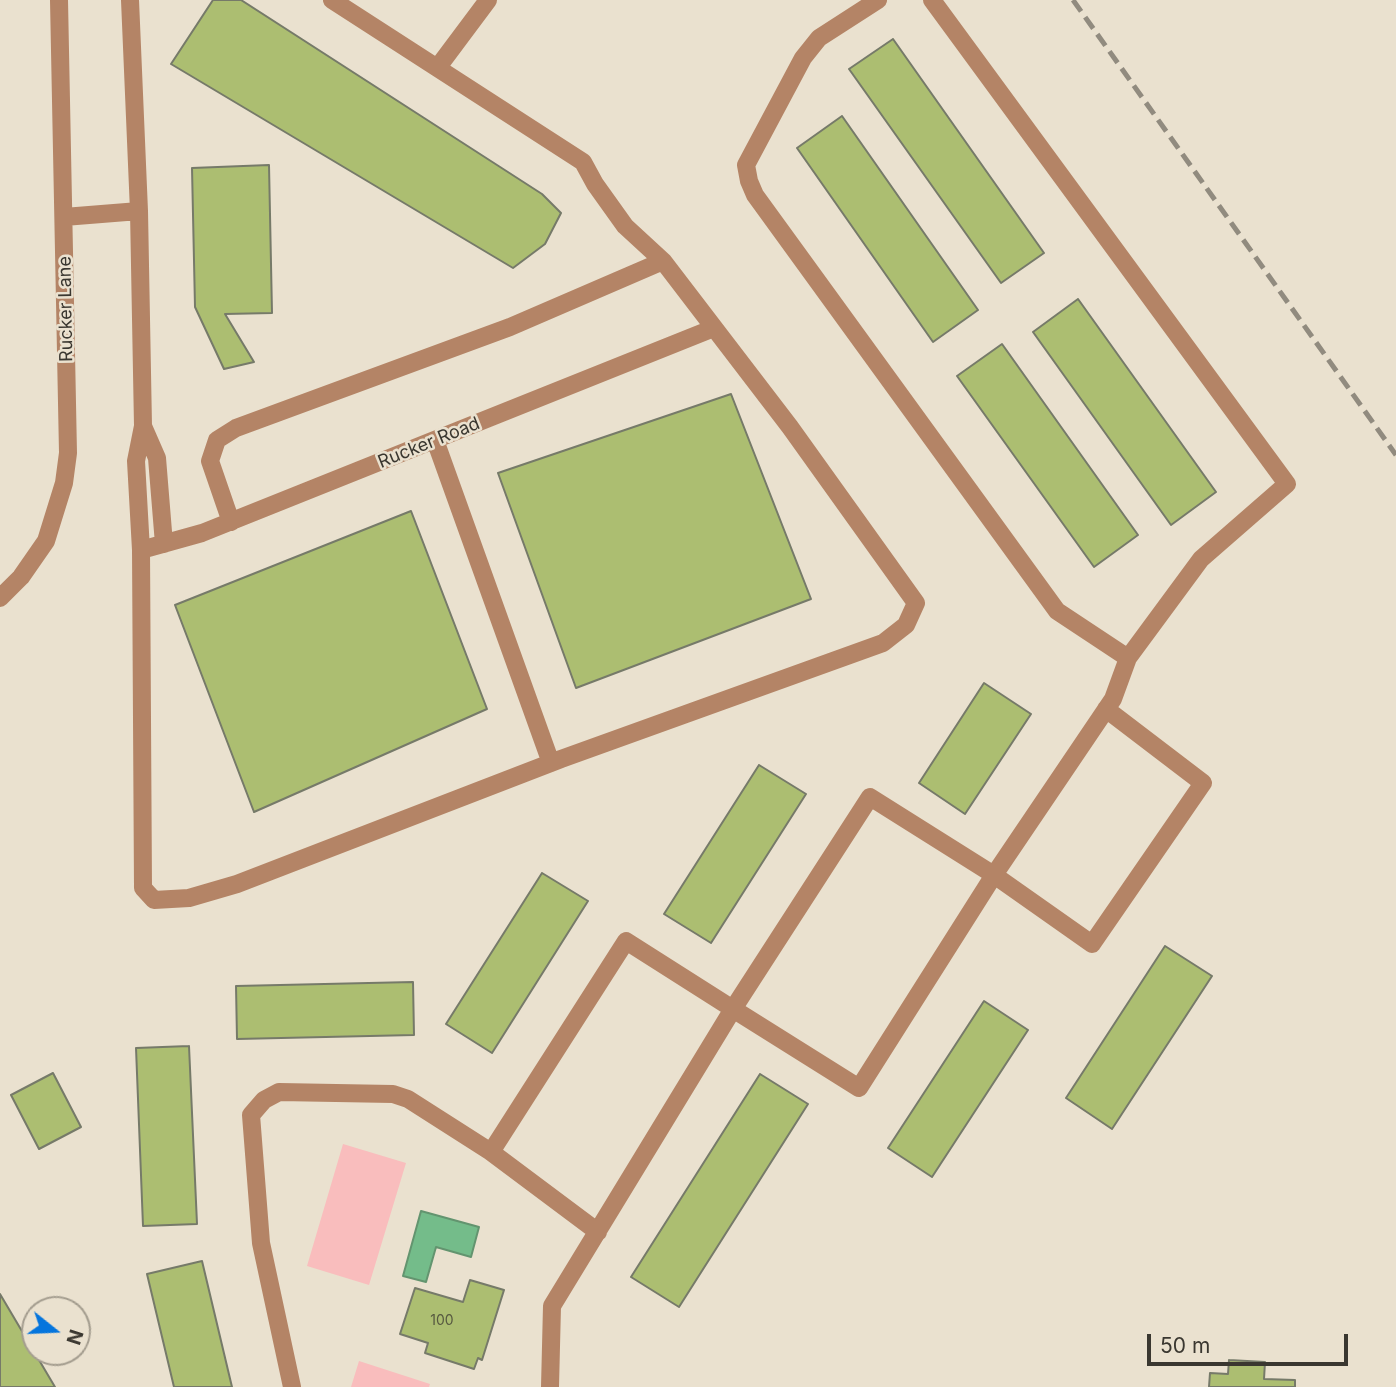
<!DOCTYPE html>
<html>
<head>
<meta charset="utf-8">
<style>
	body { margin:0 }
	#map { position:relative; width:1396px; height:1387px; overflow:hidden; background:#eae1cf; font-family:Inter,sans-serif }
	canvas { display:block }
	.north { position:absolute; left:21px; top:1296px; width:70px; height:70px; box-sizing:border-box; background:#eae1cf; border:2px solid #a49d8f; border-radius:50%; rotate:108deg; font-size:19px; font-weight:700; line-height:28px; text-align:center; color:#3a3730 }
	.north::after { content:''; display:block; margin:auto; width:24px; height:32px; background:#0575dd; clip-path:polygon(50% 0,100% 100%,50% 72%,0 100%) }
	.scale { position:absolute; left:1147px; top:1334px; width:201px; height:32px; box-sizing:border-box; border:4px solid #3a3730; border-top:0; padding-left:9px; font-size:21px; line-height:24px; white-space:nowrap; color:#3a3730; -webkit-text-stroke:5px #eae1cf; paint-order:stroke }
</style>
</head>
<body>
<div id="map">
<canvas width="1396" height="1387"></canvas>
<div class="north">N</div>
<div class="scale">50 m</div>
</div>
<script>
const context = document.querySelector('canvas').getContext('2d');
context.lineJoin = 'round';
function fillPath(path, color) { context.fillStyle = color; context.fill(path, 'evenodd'); }
const poly = rows => new Path2D(rows.map(r => 'M' + r).join(''));
function trace(path, color, width, dash) { context.strokeStyle = color; context.lineWidth = width; context.lineCap = dash ? 'butt' : 'round'; context.setLineDash(dash || []); context.stroke(path); }
function write(font, color, halo, rows, align = 'center') {
  context.font = font + ' Inter,sans-serif'; context.lineWidth = 5; context.setLineDash([]); context.textBaseline = 'middle'; context.strokeStyle = halo; context.fillStyle = color; for (const [text, x, y, turn = 0] of rows) {
    context.save(); context.translate(x, y); context.rotate((+turn || 0) * Math.PI / 180); context.textAlign = isNaN(turn) ? turn : align; if (halo) context.strokeText(text, 0, 0); context.fillText(text, 0, 0); context.restore();
  }
}
const green = poly([
	[343,1144,406,1163,369,1285,307,1266],
	[359,1361,430,1384,429,1387,351,1387]
]);
const water = poly([
	[421,1211,479,1227,471,1257,436,1247,426,1282,403,1276,421,1211]
]);
const building = poly([
	[213,0,241,0,542,194,561,213,545,244,513,268,171,64,213,0],
	[893,39,1044,253,1001,283,849,69,893,39],
	[842,116,978,310,933,342,797,148,842,116],
	[269,165,272,313,225,314,254,362,224,369,195,307,192,168,269,165],
	[1078,299,1216,492,1171,525,1033,332,1078,299],
	[1002,344,1138,535,1094,567,957,376,1002,344],
	[731,394,811,599,576,688,498,473,731,394],
	[411,511,487,709,254,812,175,605,411,511],
	[984,683,1031,714,965,814,919,783,984,683],
	[759,765,806,794,711,943,664,914,759,765],
	[542,873,588,901,492,1053,446,1024,542,873],
	[1165,946,1212,976,1112,1129,1066,1098,1165,946],
	[413,982,414,1035,237,1039,236,986,413,982],
	[984,1001,1028,1030,932,1177,888,1148,984,1001],
	[189,1046,197,1224,143,1226,136,1048,189,1046],
	[53,1073,81,1127,39,1149,11,1095,53,1073],
	[760,1074,808,1104,679,1307,631,1277,760,1074],
	[202,1261,232,1387,174,1387,147,1274,202,1261],
	[470,1280,504,1290,482,1360,478,1358,474,1369,425,1353,428,1343,400,1334,415,1288,463,1302,470,1280],
	[0,1294,55,1387,0,1387,0,1294],
	[1229,1360,1265,1362,1264,1379,1295,1380,1295,1387,1209,1387,1210,1373,1228,1374,1229,1360]
]);
const minor = poly([
	[130,0,139,211],
	[878,0,819,38,803,58,746,165,749,181,755,195,1057,611,1128,658],
	[932,0,1287,484,1201,559,1128,658,1113,699,994,875,859,1088,733,1009,870,797,994,875,1092,944,1203,783,1106,709],
	[438,67,488,0],
	[64,217,139,211,143,426,136,461,141,550,143,888,154,900,189,898,237,884,561,759,883,643,906,625,916,603,790,427,663,261,625,226,595,184,583,162,332,0],
	[143,426,157,458,164,544],
	[435,440,551,763],
	[231,522,210,461,217,440,236,428,510,327,663,261],
	[141,550,202,533,714,328],
	[0,598,21,577,46,541,64,483,68,453,59,0],
	[292,1387,261,1243,251,1115,264,1100,279,1092,393,1094,408,1099,491,1152],
	[550,1387,552,1306,733,1009,626,941,491,1152,598,1232]
]);
const rail = poly([
	[1073,0,1396,455]
]);
const numberNames = [
	["100",442,1321]
];
const streetNames = [
	["Rucker Lane",66,309,-91],
	["Rucker Road",429,443,-22]
];
fillPath(green, '#f9bdbd');
fillPath(water, '#74bc8a');
trace(water, '#63946f', 2);
fillPath(building, '#acbe71');
trace(building, '#767a69', 2);
trace(minor, '#b48466', 18);
trace(rail, '#918b7f', 5, [14, 7]);
write('14px', '#565940', null, numberNames);
write('18px', '#3a3730', '#eae1cf', streetNames);
</script>
</body>
</html>
